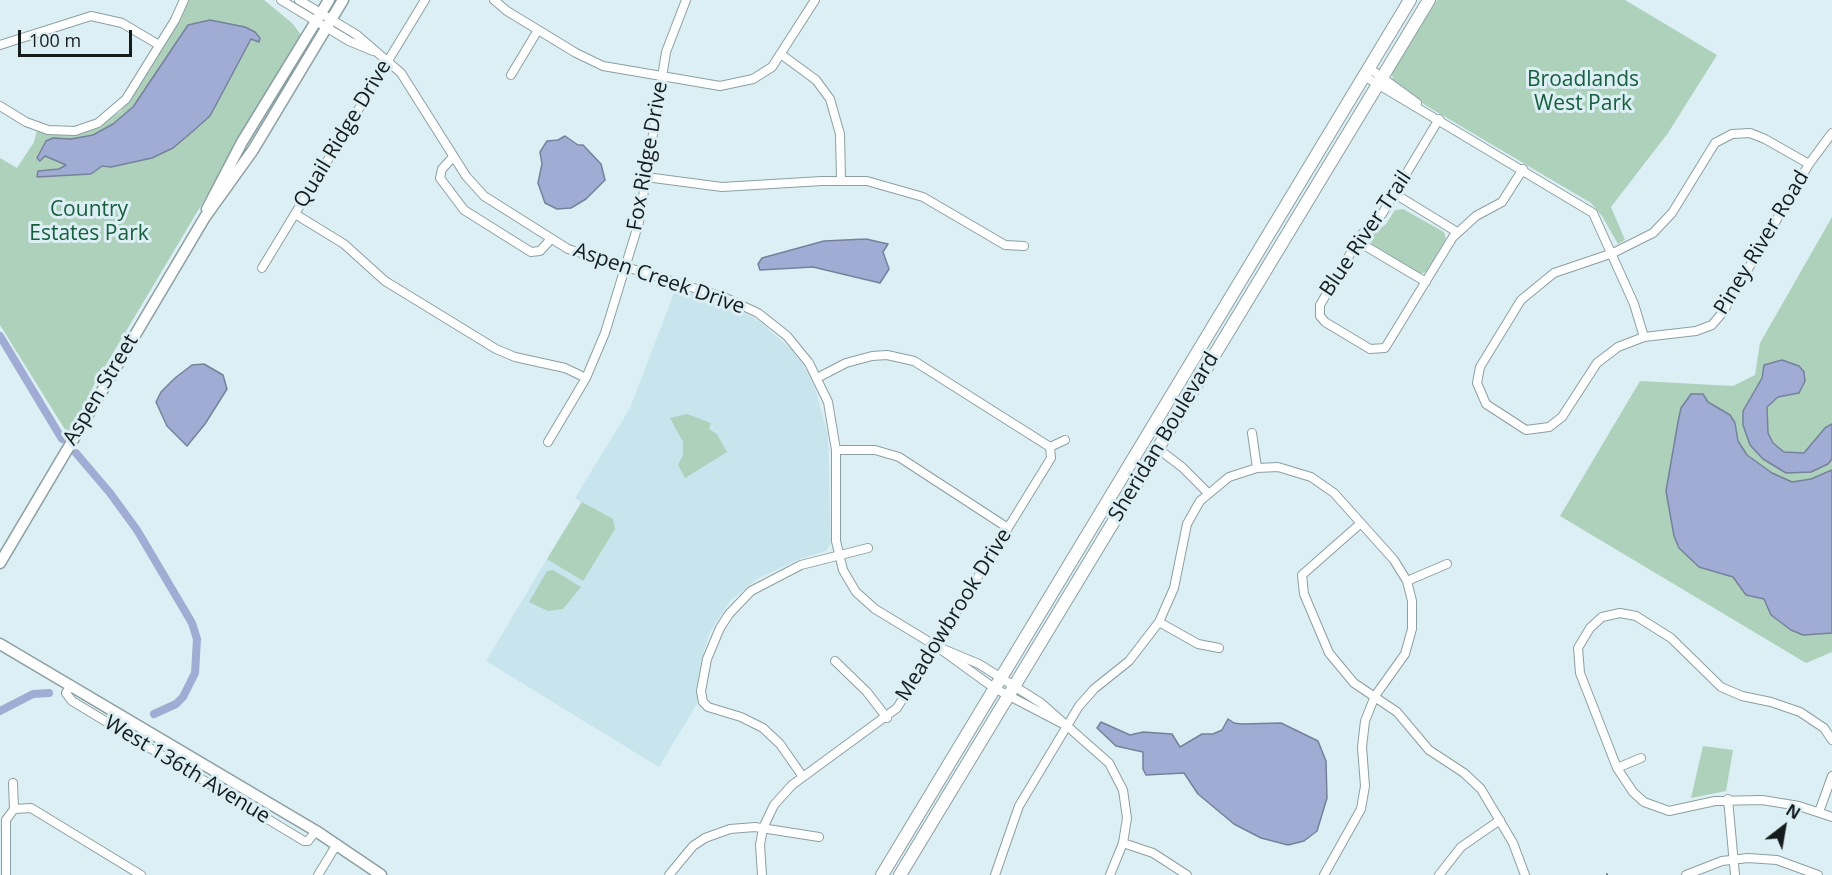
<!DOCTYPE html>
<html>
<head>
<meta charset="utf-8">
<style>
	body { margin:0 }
	#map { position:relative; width:1832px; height:875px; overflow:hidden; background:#dceff5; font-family:"Open Sans",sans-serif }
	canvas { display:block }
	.north { position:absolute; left:1754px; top:797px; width:60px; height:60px; -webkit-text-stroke:4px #dceff5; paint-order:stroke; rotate:31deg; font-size:16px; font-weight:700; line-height:24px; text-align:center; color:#151c1d }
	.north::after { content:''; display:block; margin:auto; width:21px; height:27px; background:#151c1d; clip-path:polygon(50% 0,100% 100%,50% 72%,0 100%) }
	.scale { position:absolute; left:18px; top:30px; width:114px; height:27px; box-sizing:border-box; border:3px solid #151c1d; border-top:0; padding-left:8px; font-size:18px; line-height:21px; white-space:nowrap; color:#151c1d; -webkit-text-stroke:4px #dceff5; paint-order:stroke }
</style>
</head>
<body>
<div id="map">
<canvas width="1832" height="875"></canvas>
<div class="north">N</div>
<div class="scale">100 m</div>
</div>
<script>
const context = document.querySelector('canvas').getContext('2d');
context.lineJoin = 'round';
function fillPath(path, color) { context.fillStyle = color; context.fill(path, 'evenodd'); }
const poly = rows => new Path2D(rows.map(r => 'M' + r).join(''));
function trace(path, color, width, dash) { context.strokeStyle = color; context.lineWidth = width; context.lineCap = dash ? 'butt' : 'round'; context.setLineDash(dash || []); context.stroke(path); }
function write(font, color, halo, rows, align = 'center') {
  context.font = font + ' "Open Sans",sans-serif'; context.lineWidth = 6; context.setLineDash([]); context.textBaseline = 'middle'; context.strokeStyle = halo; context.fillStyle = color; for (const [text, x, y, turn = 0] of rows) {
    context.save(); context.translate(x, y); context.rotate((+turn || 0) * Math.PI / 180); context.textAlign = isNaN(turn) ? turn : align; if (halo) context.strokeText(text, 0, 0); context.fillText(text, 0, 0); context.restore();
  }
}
const built = poly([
	[676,288,738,309,760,322,792,350,805,368,815,388,828,435,831,543,826,551,797,560,757,579,730,601,710,632,702,658,696,690,698,702,659,767,486,661,581,502,575,498,630,408]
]);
const green = poly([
	[188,0,264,0,292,23,302,36,94,385,69,436,0,325,0,158,17,168,34,142,37,130,49,134,75,134,97,127,121,111,166,42],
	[1437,0,1625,0,1717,55,1668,133,1611,207,1625,240,1618,244,1602,216,1591,203,1425,105,1393,81,1392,73,1395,67],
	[1403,209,1444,232,1446,239,1426,272,1420,274,1372,244,1369,237,1386,224,1395,210],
	[1832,217,1832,652,1806,663,1560,516,1640,381,1733,386,1755,375,1760,343],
	[687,414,711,423,709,429,717,434,727,452,685,478,678,465,683,455,683,442,670,418],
	[582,502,613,519,615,529,583,581,547,559],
	[553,570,581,587,563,609,548,611,529,602,547,571],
	[1703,746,1733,750,1726,791,1691,798]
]);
const water = poly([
	[210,20,245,27,255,32,260,38,259,42,251,39,210,116,192,132,173,148,152,158,111,167,102,166,91,174,37,177,38,171,59,169,66,165,45,156,40,161,37,158,46,141,53,138,71,139,93,135,113,124,133,107,188,25,210,20],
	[565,136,578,145,583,145,601,164,605,180,586,199,571,208,557,209,545,203,538,183,542,164,540,152,547,141,558,140,565,136],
	[866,239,888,244,883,252,889,269,880,283,813,267,760,270,758,264,762,258,824,241,866,239],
	[1782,360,1799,366,1804,372,1805,381,1799,393,1778,397,1767,407,1768,433,1773,443,1784,452,1804,453,1825,428,1832,424,1832,459,1828,464,1811,472,1786,473,1763,459,1750,445,1743,425,1743,411,1762,378,1764,365,1782,360],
	[204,364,223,375,227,389,205,424,187,446,167,426,156,402,161,392,175,378,192,365,204,364],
	[1691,394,1703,394,1708,402,1730,415,1735,423,1738,441,1747,455,1772,473,1792,482,1811,479,1832,470,1832,633,1803,635,1791,630,1771,615,1764,599,1746,595,1733,577,1699,567,1679,548,1674,536,1666,491,1678,422,1681,408,1691,394],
	[1228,719,1234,723,1241,724,1281,723,1318,741,1326,761,1327,798,1317,831,1304,841,1288,845,1261,838,1234,824,1198,794,1184,773,1146,775,1143,769,1143,752,1116,746,1097,728,1101,722,1130,735,1143,732,1172,734,1180,747,1202,734,1213,734,1222,730,1228,719]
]);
const stream = poly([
	[1607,874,1607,875]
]);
const canal = poly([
	[0,336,62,439],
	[76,453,110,493,137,530,192,623,197,639,195,673,183,697,176,704,154,714],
	[0,711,33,694,49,693]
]);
const street = poly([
	[281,0,349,41,373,51],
	[299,0,357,35,401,73,466,176,484,196,568,249,726,298,758,313,787,336,809,363,828,402,836,450,836,541,843,570,856,592,875,609,936,646,994,688,1067,726],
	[494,0,507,11,576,53,603,66,720,86,753,79,772,67,815,0],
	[0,45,91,16,122,23,159,45],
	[782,55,816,80,830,99,840,134,841,180],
	[1369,68,1417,103],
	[511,75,538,30],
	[1364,76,1593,213,1634,304,1644,337],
	[0,106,26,122,48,130,75,131,98,123,126,99,175,20,184,0],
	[1439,119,1382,214,1362,234,1320,305,1320,316,1325,322,1370,349,1385,348,1453,237,1476,216,1502,202,1523,169],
	[453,157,442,169,440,178,464,210,531,252,540,251,551,239],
	[1809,164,1765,139,1750,133,1732,134,1715,143,1672,213,1653,233,1613,253,1554,273,1521,300,1480,367,1477,383,1486,404,1526,430,1549,427,1562,417,1597,363,1618,347,1644,337,1696,331,1712,325,1723,312,1809,164,1832,133],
	[646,177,722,187,822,181,867,181,923,197,1005,245,1024,246],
	[1395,194,1457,232],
	[295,214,344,244,385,281,496,349,515,357,565,368,586,378],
	[1357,241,1426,282],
	[262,268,425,0],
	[817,378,846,363,872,356,887,355,914,361,1050,447],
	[1252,433,1257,468],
	[548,442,586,378,605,333,639,222,666,52,686,0],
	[1050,447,1065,440],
	[1157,448,1182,467,1208,493],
	[836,450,875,450,899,457,1008,528],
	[1361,523,1302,575,1304,594,1329,653,1354,683,1397,712,1429,750,1464,773,1481,789,1513,843,1525,875],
	[1407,581,1447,564],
	[1159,622,1198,644,1219,648],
	[943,649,979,664,1041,703,1109,763,1123,790,1127,818,1123,843,1110,875],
	[835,661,867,692,887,718],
	[71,685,66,693,72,701,304,841,308,841,316,831],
	[1832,740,1824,728,1800,712,1771,702,1742,696,1721,687,1671,638,1636,616,1620,613,1602,617,1590,628,1578,648,1580,673,1617,768,1633,792,1644,802,1669,811,1715,801,1762,800,1799,806,1832,817],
	[1617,768,1641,758],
	[803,777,780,744,763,728,741,717,708,707,703,702,701,691,707,659,720,628,729,614,751,591,801,565,868,548],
	[13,783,14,809],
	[1728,799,1735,875],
	[14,809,31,808,141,875],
	[1819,812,1832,776],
	[1123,843,1153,853,1187,875],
	[6,875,6,820,14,809],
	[318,875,337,844],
	[669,875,693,846,705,838,730,829,755,827,819,837],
	[762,875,760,845,763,828,774,805,792,785,897,708,1051,458,1050,447],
	[995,875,1019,806,1079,706,1094,689,1129,661,1159,622,1174,588,1187,524,1200,501,1229,477,1257,468,1278,467,1311,477,1334,493,1394,560,1407,581,1412,601,1412,629,1405,654,1375,696,1365,721,1362,747,1365,786,1361,809,1324,875],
	[1439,875,1461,847,1500,820],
	[1686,875,1722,861,1748,858,1777,860,1818,875]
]);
const secondary = poly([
	[207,209,242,142,329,0],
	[0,563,205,217,253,150,343,0],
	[0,644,316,831,381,875]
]);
const primary = poly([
	[882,875,1410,0],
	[900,875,1429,0]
]);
const parkNames = [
	["Broadlands",1583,80],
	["West Park",1583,104],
	["Country",89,210],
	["Estates Park",89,234]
];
const streetNames = [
	["Quail Ridge Drive",343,134,-59],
	["Fox Ridge Drive",648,156,-80],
	["Blue River Trail",1366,234,-56],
	["Piney River Road",1762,243,-59],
	["Aspen Creek Drive",659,279,19],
	["Aspen Street",101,390,-59],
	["Sheridan Boulevard",1164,437,-59],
	["Meadowbrook Drive",954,615,-58],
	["West 136th Avenue",187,770,31]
];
fillPath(built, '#c8e4ec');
fillPath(green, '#aed1bc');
fillPath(water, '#a0acd3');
trace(water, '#76819c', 1.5);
trace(stream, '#76819c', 2);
trace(canal, '#a0acd3', 8);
trace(street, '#8c9fa3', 10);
trace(secondary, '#8c9fa3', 13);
trace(primary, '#8c9fa3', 14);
trace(street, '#fff', 8);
trace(secondary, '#fff', 10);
trace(primary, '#fff', 12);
write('21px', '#175e3d', '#dceff5', parkNames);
write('21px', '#151c1d', '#dceff5', streetNames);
</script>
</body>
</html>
